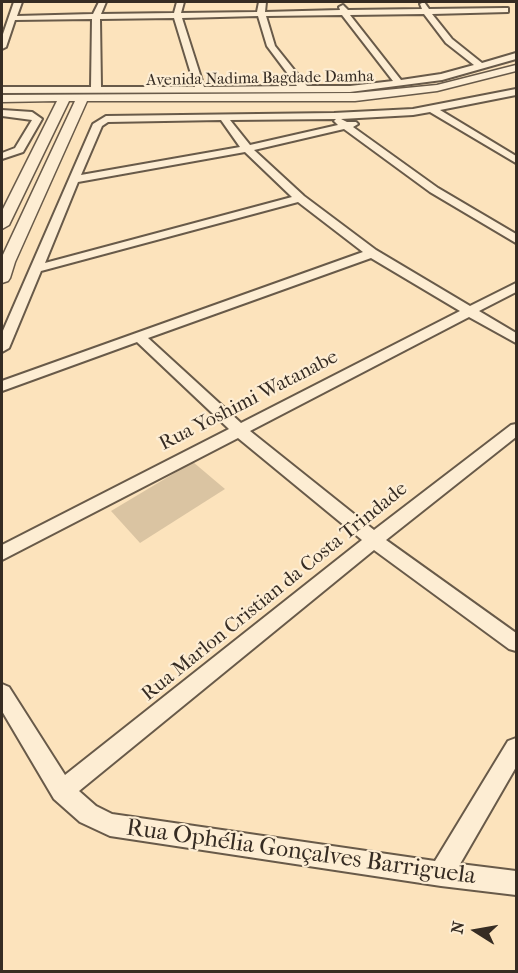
<!DOCTYPE html>
<html>
<head>
<meta charset="utf-8">
<style>
	body { margin:0 }
	#map { position:relative; width:518px; height:973px; overflow:hidden; background:#fce3bc; font-family:"IM FELL French Canon",serif }
	canvas { display:block }
	.frame { position:absolute; inset:0; border:3px solid #362c23; pointer-events:none }
	.north { position:absolute; left:446px; top:901px; width:60px; height:60px; -webkit-text-stroke:4px #fdedd3; paint-order:stroke; rotate:281deg; font-size:16px; font-weight:700; line-height:24px; text-align:center; color:#362c23 }
	.north::after { content:''; display:block; margin:auto; width:21px; height:27px; background:#362c23; clip-path:polygon(50% 0,100% 100%,50% 72%,0 100%) }
</style>
</head>
<body>
<div id="map">
<canvas width="518" height="973"></canvas>
<div class="frame"></div>
<div class="north">N</div>
</div>
<script>
const context = document.querySelector('canvas').getContext('2d');
context.lineJoin = 'round';
function fillPath(path, color) { context.fillStyle = color; context.fill(path, 'evenodd'); }
const poly = rows => new Path2D(rows.map(r => 'M' + r).join(''));
function trace(path, color, width, dash) { context.strokeStyle = color; context.lineWidth = width; context.lineCap = dash ? 'butt' : 'round'; context.setLineDash(dash || []); context.stroke(path); }
function write(font, color, halo, rows, align = 'center') {
  context.font = font + ' "IM FELL French Canon",serif'; context.lineWidth = 4.5; context.setLineDash([]); context.textBaseline = 'middle'; context.strokeStyle = halo; context.fillStyle = color; for (const [text, x, y, turn = 0] of rows) {
    context.save(); context.translate(x, y); context.rotate((+turn || 0) * Math.PI / 180); context.textAlign = isNaN(turn) ? turn : align; if (halo) context.strokeText(text, 0, 0); context.fillText(text, 0, 0); context.restore();
  }
}
const green = poly([
	[193,462,225,489,140,543,111,511]
]);
const minor = poly([
	[14,2,22,2,17,16,93,14,99,2,106,2,101,14,174,13,177,2,184,2,181,13,257,12,259,2,266,2,265,12,340,10,339,7,343,5,348,10,422,9,420,4,424,2,429,9,505,8,508,8,508,12,432,14,452,39,482,63,516,53,516,59,442,80,350,92,2,93,2,87,91,87,92,19,15,20,6,47,2,49,2,37,14,2],
	[424,14,446,43,474,65,441,74,401,80,350,15,424,14],
	[342,15,393,81,350,86,307,86,275,46,266,16,342,15],
	[258,16,267,46,297,86,204,87,182,18,258,16],
	[174,18,195,87,101,87,100,19,174,18],
	[516,89,516,95,440,110,516,156,516,163,430,112,413,115,341,119,347,122,356,122,358,124,353,127,438,188,516,234,516,243,430,192,344,129,254,150,304,196,376,250,470,306,516,283,516,292,479,311,516,333,516,343,469,317,250,431,374,530,511,425,516,424,516,437,386,540,516,633,516,651,509,649,374,550,79,791,96,806,112,814,435,861,508,741,516,738,516,767,460,864,516,871,516,895,441,886,110,836,80,822,54,799,2,711,2,684,9,687,65,775,362,540,238,438,2,560,2,545,229,429,137,342,2,391,2,381,363,252,298,202,41,271,9,348,2,352,2,333,93,124,106,116,334,113,413,109,516,89],
	[336,119,334,121,338,125,250,145,230,120,336,119],
	[221,120,240,147,81,175,102,126,108,122,221,120],
	[245,152,292,197,45,263,78,182,245,152],
	[371,258,460,311,241,423,148,338,371,258],
	[2,110,32,112,42,119,23,152,2,159,2,153,15,148,32,120,2,116,2,110]
]);
const tertiary = poly([
	[516,65,516,71,437,91,355,101,87,101,15,262,10,278,8,281,2,283,2,257,75,101,69,101,9,225,2,229,2,211,57,101,2,102,2,95,355,93,437,85,516,65]
]);
const farStreetnames = [
	["Avenida Nadima Bagdade Damha",260,79,-1]
];
const streetNames = [
	["Rua Yoshimi Watanabe",249,401,-27],
	["Rua Marlon Cristian da Costa Trindade",275,592,-39]
];
const nearStreetnames = [
	["Rua Ophélia Gonçalves Barriguela",301,853,8]
];
fillPath(green, '#dac4a2');
trace(minor, '#685a49', 4);
trace(tertiary, '#685a49', 3);
fillPath(minor, '#fdedd3');
fillPath(tertiary, '#fdedd3');
write('16px', '#362c23', '#fdedd3', farStreetnames);
write('20px', '#362c23', '#fdedd3', streetNames);
write('24px', '#362c23', '#fdedd3', nearStreetnames);
</script>
</body>
</html>
